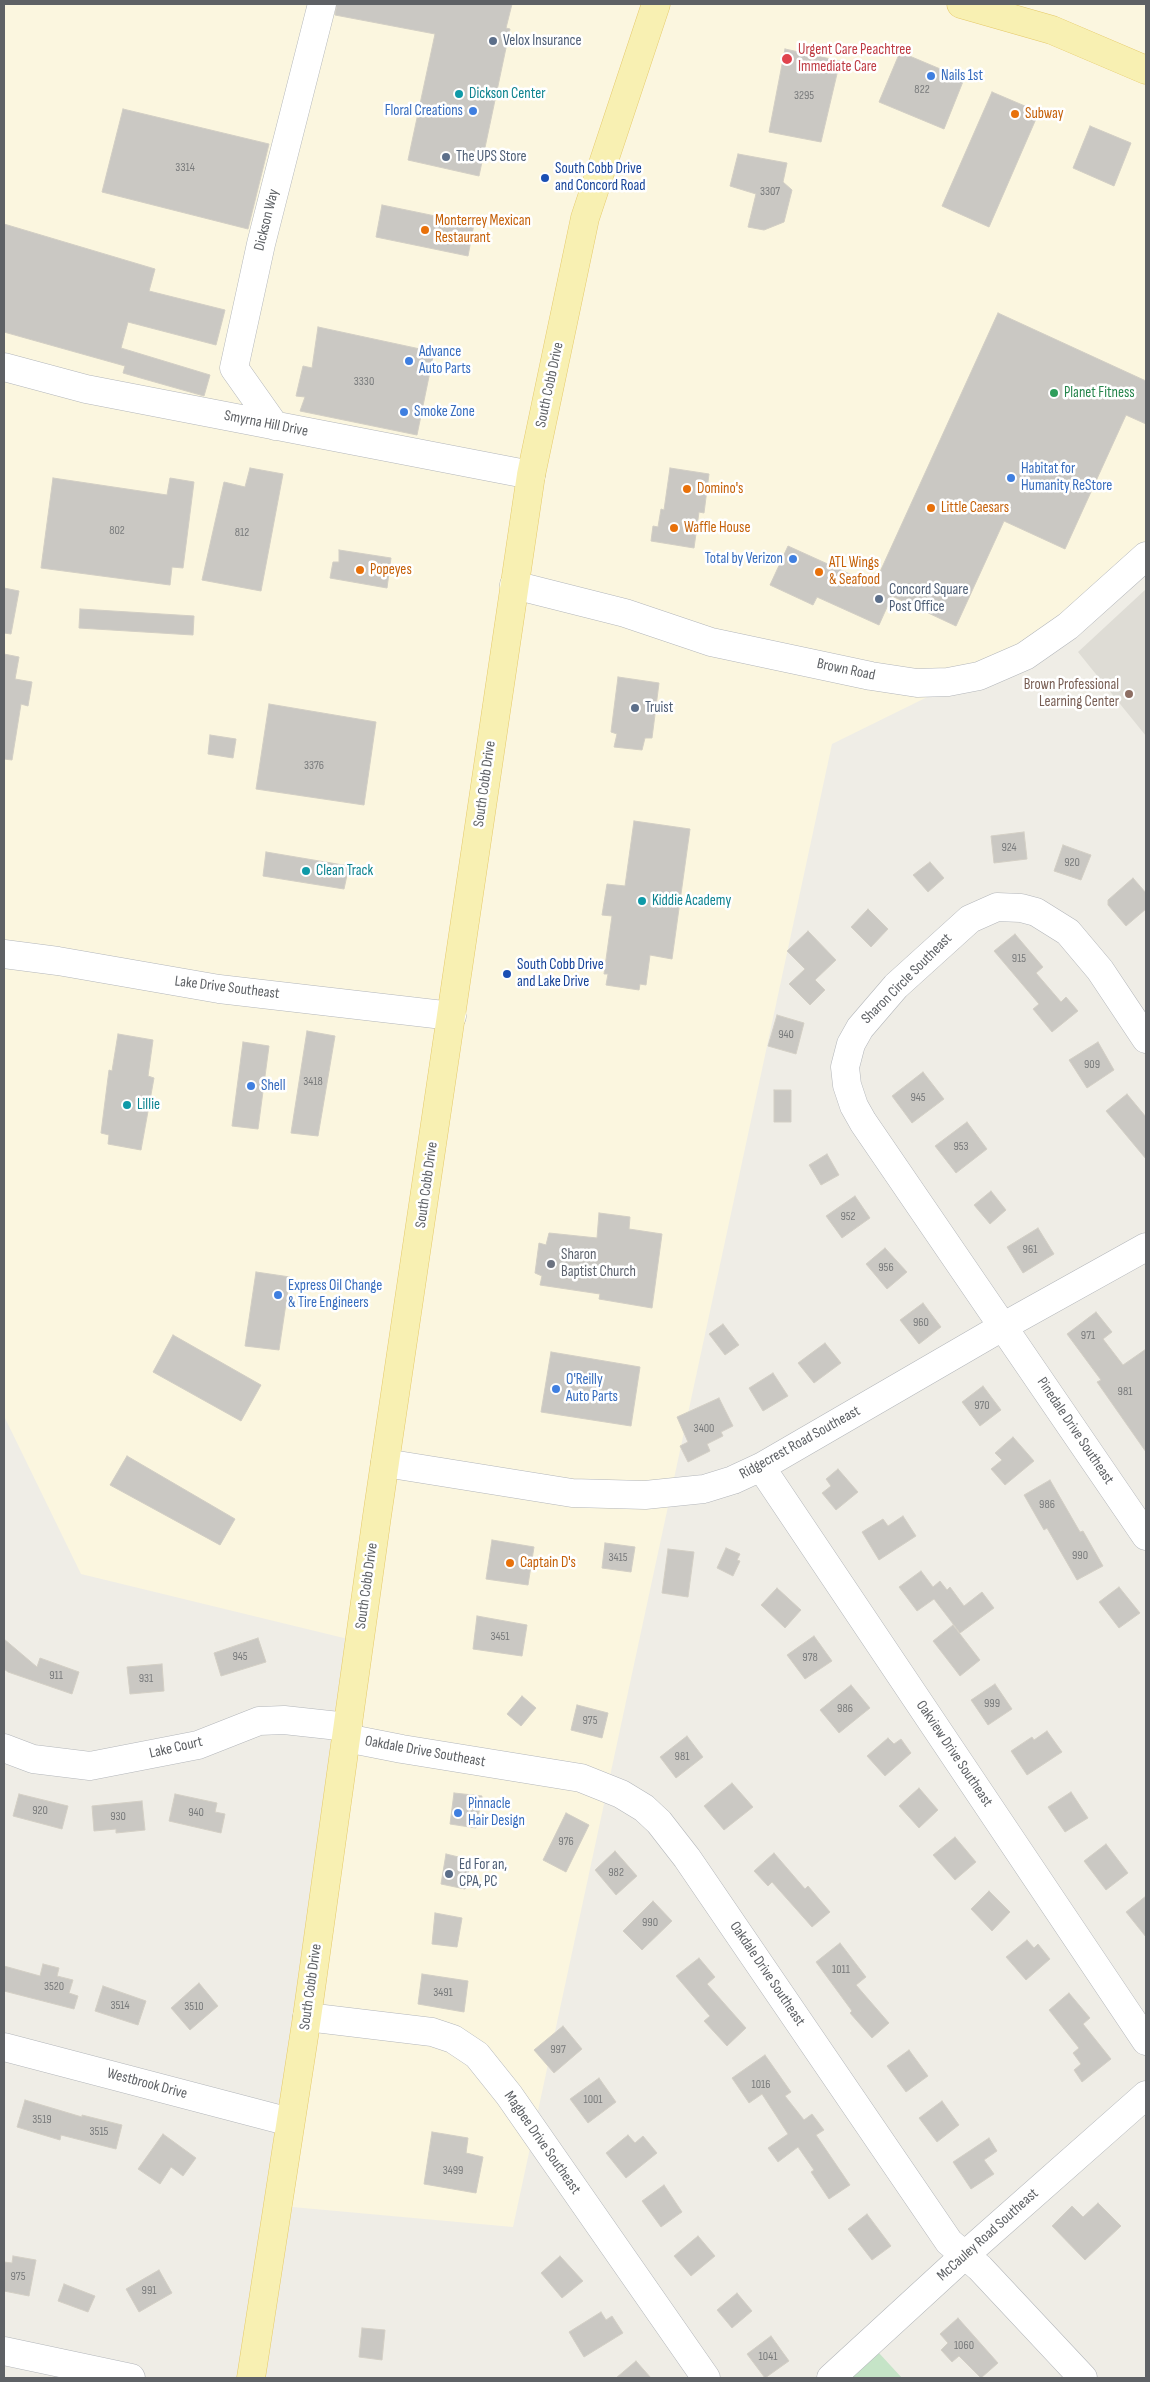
<!DOCTYPE html>
<html>
<head>
<meta charset="utf-8">
<style>
	body { margin:0 }
	#map { position:relative; width:1150px; height:2382px; overflow:hidden; background:#efede6; font-family:"Sofia Sans Condensed",sans-serif }
	canvas { display:block }
	.frame { position:absolute; inset:0; border:5px solid #5e6165; pointer-events:none }
</style>
</head>
<body>
<div id="map">
<canvas width="1150" height="2382"></canvas>
<div class="frame"></div>
</div>
<script>
const context = document.querySelector('canvas').getContext('2d');
context.lineJoin = 'round';
function fillPath(path, color) { context.fillStyle = color; context.fill(path, 'evenodd'); }
const poly = rows => new Path2D(rows.map(r => 'M' + r).join(''));
function trace(path, color, width, dash) { context.strokeStyle = color; context.lineWidth = width; context.lineCap = dash ? 'butt' : 'round'; context.setLineDash(dash || []); context.stroke(path); }
function write(font, color, halo, rows, align = 'center') {
  context.font = font + ' "Sofia Sans Condensed",sans-serif'; context.lineWidth = 5; context.setLineDash([]); context.textBaseline = 'middle'; context.strokeStyle = halo; context.fillStyle = color; for (const [text, x, y, turn = 0] of rows) {
    context.save(); context.translate(x, y); context.rotate((+turn || 0) * Math.PI / 180); context.textAlign = isNaN(turn) ? turn : align; if (halo) context.strokeText(text, 0, 0); context.fillText(text, 0, 0); context.restore();
  }
}
const commercial = poly([
	[4,4,1146,4,1146,546,1051,636,832,744,513,2227,270,2205,352,1640,81,1574,4,1416]
]);
const education = poly([
	[1146,589,1146,736,1078,652]
]);
const green = poly([
	[879,2353,902,2378,851,2378]
]);
const building = poly([
	[337,4,512,4,506,28,510,29,479,176,408,160,435,34,335,15,337,4],
	[785,49,840,61,821,142,769,132,785,49],
	[900,52,964,79,944,129,879,102,900,52],
	[992,92,1039,112,989,227,942,206,992,92],
	[123,109,269,144,248,229,102,192,123,109],
	[1090,126,1131,143,1114,186,1073,168,1090,126],
	[738,154,787,163,783,182,792,190,784,222,764,230,748,227,756,194,730,186,738,154],
	[382,205,474,224,468,256,376,237,382,205],
	[4,224,155,269,149,291,225,310,216,345,128,322,121,348,210,375,204,396,123,373,125,366,4,332,4,224],
	[998,313,1146,381,1146,424,1126,415,1065,549,1004,521,956,626,892,596,879,625,817,597,813,605,770,585,788,546,874,585,998,313],
	[318,327,434,352,417,435,300,411,305,397,296,396,303,366,312,368,318,327],
	[250,468,283,474,261,591,202,580,224,482,245,487,250,468],
	[670,468,709,474,704,513,699,512,694,548,651,541,653,526,658,527,661,509,664,510,670,468],
	[53,478,167,495,170,478,194,482,183,568,172,567,170,585,41,568,53,478],
	[339,550,391,558,387,588,330,578,333,562,339,562,339,550],
	[4,588,19,591,11,634,4,633,4,588],
	[80,609,194,616,193,635,79,628,80,609],
	[4,654,19,657,15,679,32,682,28,706,21,704,12,760,4,759,4,654],
	[618,677,659,683,652,738,645,738,642,750,614,747,617,734,611,732,618,677],
	[269,704,376,722,364,805,256,789,269,704],
	[210,735,236,739,233,758,208,754,210,735],
	[634,821,690,829,672,959,650,955,646,985,640,984,639,990,606,985,608,974,604,974,612,916,602,915,607,884,625,886,634,821],
	[1024,832,1027,859,994,863,991,836,1024,832],
	[1063,845,1091,855,1081,880,1054,871,1063,845],
	[266,852,349,866,344,889,263,876,266,852],
	[930,862,944,878,928,892,913,875,930,862],
	[1133,878,1146,893,1146,909,1126,926,1108,905,1108,900,1133,878],
	[868,909,888,929,871,947,851,927,868,909],
	[808,931,836,960,815,980,825,990,810,1005,789,984,805,969,787,951,808,931],
	[1015,934,1043,967,1036,973,1061,1002,1066,997,1078,1011,1052,1032,1033,1009,1039,1004,994,951,1015,934],
	[777,1015,804,1023,796,1054,768,1046,777,1015],
	[307,1031,335,1036,318,1136,291,1133,307,1031],
	[118,1034,153,1040,148,1076,154,1078,141,1150,108,1144,109,1135,101,1133,109,1070,112,1071,118,1034],
	[243,1042,269,1046,258,1129,232,1126,243,1042],
	[1098,1042,1114,1070,1087,1088,1069,1060,1098,1042],
	[923,1072,944,1099,912,1123,892,1096,923,1072],
	[774,1090,791,1090,791,1122,774,1122,774,1090],
	[1127,1094,1146,1117,1146,1159,1106,1111,1127,1094],
	[967,1122,987,1149,956,1173,935,1146,967,1122],
	[827,1154,839,1175,821,1185,809,1165,827,1154],
	[991,1191,1006,1210,990,1224,974,1205,991,1191],
	[855,1196,870,1218,842,1238,826,1216,855,1196],
	[599,1213,630,1217,629,1229,662,1234,652,1308,599,1299,600,1294,540,1285,542,1276,535,1273,539,1243,546,1245,549,1233,597,1238,599,1213],
	[1038,1228,1054,1254,1023,1273,1007,1247,1038,1228],
	[885,1248,907,1272,887,1289,866,1264,885,1248],
	[256,1272,290,1277,279,1350,245,1346,256,1272],
	[923,1303,941,1327,919,1344,900,1320,923,1303],
	[1096,1312,1112,1332,1103,1339,1123,1365,1146,1349,1146,1452,1097,1382,1101,1380,1067,1334,1096,1312],
	[723,1324,739,1345,725,1355,709,1334,723,1324],
	[173,1335,261,1385,241,1421,153,1372,173,1335],
	[825,1343,841,1363,814,1383,798,1363,825,1343],
	[551,1352,640,1367,631,1426,541,1412,551,1352],
	[773,1373,788,1396,763,1411,749,1388,773,1373],
	[983,1386,1001,1410,980,1426,962,1402,983,1386],
	[719,1398,733,1426,721,1432,723,1436,707,1444,710,1451,688,1462,680,1446,688,1442,677,1417,719,1398],
	[1013,1437,1034,1461,1005,1485,991,1469,1002,1460,995,1453,1013,1437],
	[127,1456,235,1519,220,1545,110,1485,127,1456],
	[838,1469,858,1492,836,1510,822,1493,831,1486,826,1479,838,1469],
	[1050,1480,1080,1532,1083,1531,1103,1566,1077,1580,1047,1528,1044,1530,1024,1495,1050,1480],
	[903,1516,916,1536,879,1560,862,1532,883,1519,888,1526,903,1516],
	[492,1540,534,1547,528,1585,486,1579,492,1540],
	[605,1543,635,1547,631,1572,602,1568,605,1543],
	[726,1548,740,1554,737,1560,740,1561,733,1576,717,1568,726,1548],
	[668,1549,694,1552,688,1597,662,1593,668,1549],
	[921,1571,933,1587,940,1581,947,1590,950,1587,964,1606,982,1592,994,1608,960,1633,934,1599,917,1611,899,1587,921,1571],
	[1119,1587,1140,1613,1119,1628,1099,1602,1119,1587],
	[777,1588,801,1610,785,1628,761,1605,777,1588],
	[477,1616,527,1625,522,1656,473,1649,477,1616],
	[953,1625,980,1660,960,1676,933,1641,953,1625],
	[814,1636,832,1661,805,1679,787,1655,814,1636],
	[258,1638,266,1662,221,1676,214,1653,258,1638],
	[4,1639,37,1667,40,1658,79,1672,72,1694,8,1672,4,1669,4,1639],
	[162,1664,164,1691,130,1694,127,1667,162,1664],
	[995,1684,1012,1709,988,1725,971,1700,995,1684],
	[851,1685,870,1708,839,1733,820,1710,851,1685],
	[522,1696,536,1708,521,1726,507,1714,522,1696],
	[577,1705,608,1713,602,1738,571,1730,577,1705],
	[1047,1731,1062,1752,1027,1775,1011,1751,1032,1737,1034,1740,1047,1731],
	[687,1736,703,1757,676,1778,660,1757,687,1736],
	[888,1738,894,1744,901,1739,911,1753,885,1776,867,1756,888,1738],
	[732,1783,753,1807,724,1830,704,1806,732,1783],
	[919,1788,938,1810,919,1828,899,1806,919,1788],
	[1071,1792,1088,1818,1065,1832,1048,1807,1071,1792],
	[454,1793,482,1796,476,1828,450,1824,454,1793],
	[19,1794,68,1806,62,1829,13,1816,19,1794],
	[175,1794,217,1803,215,1812,225,1814,221,1833,169,1821,175,1794],
	[142,1801,145,1830,116,1833,116,1829,94,1831,92,1806,142,1801],
	[566,1813,589,1825,566,1872,543,1860,566,1813],
	[955,1837,976,1862,955,1880,933,1855,955,1837],
	[1106,1844,1128,1873,1106,1890,1084,1861,1106,1844],
	[615,1851,637,1876,616,1895,595,1870,615,1851],
	[774,1853,805,1889,808,1886,830,1912,812,1927,772,1882,768,1886,754,1871,774,1853],
	[446,1854,471,1860,465,1889,441,1884,446,1854],
	[989,1891,1010,1912,992,1931,971,1909,989,1891],
	[1146,1896,1146,1937,1126,1912,1146,1896],
	[653,1901,672,1921,642,1950,623,1931,653,1901],
	[435,1913,462,1918,457,1947,432,1944,435,1913],
	[1027,1940,1034,1948,1038,1944,1050,1959,1026,1980,1006,1957,1027,1940],
	[840,1943,866,1977,856,1985,889,2023,872,2038,850,2013,852,2011,816,1962,840,1943],
	[699,1958,715,1977,707,1984,746,2028,727,2046,704,2021,710,2016,676,1976,699,1958],
	[43,1964,59,1968,57,1976,73,1980,69,1993,78,1996,74,2009,4,1991,4,1966,40,1976,43,1964],
	[422,1974,468,1981,464,2012,418,2004,422,1974],
	[199,1983,218,2006,190,2030,171,2008,199,1983],
	[103,1986,146,2001,138,2025,95,2011,103,1986],
	[1069,1993,1090,2018,1083,2024,1111,2059,1082,2082,1074,2070,1081,2064,1073,2053,1079,2048,1049,2010,1069,1993],
	[563,2026,582,2049,554,2073,534,2050,563,2026],
	[909,2050,928,2076,906,2092,887,2066,909,2050],
	[765,2055,791,2092,785,2096,804,2120,812,2114,824,2130,816,2135,850,2185,829,2199,811,2172,814,2170,798,2147,778,2162,768,2148,788,2134,762,2094,749,2103,732,2078,765,2055],
	[599,2078,616,2102,588,2123,570,2099,599,2078],
	[25,2100,82,2117,82,2115,122,2125,116,2149,61,2135,60,2140,17,2127,25,2100],
	[942,2101,959,2125,937,2142,919,2118,942,2101],
	[432,2132,468,2138,466,2153,483,2157,476,2193,424,2184,432,2132],
	[163,2134,196,2158,183,2176,171,2167,160,2184,138,2169,163,2134],
	[628,2135,635,2143,643,2136,657,2153,626,2178,606,2153,628,2135],
	[989,2138,997,2151,984,2160,994,2174,971,2189,953,2162,989,2138],
	[664,2185,682,2212,661,2227,642,2201,664,2185],
	[1098,2203,1121,2226,1085,2260,1052,2226,1072,2206,1083,2217,1098,2203],
	[867,2214,891,2246,872,2260,848,2229,867,2214],
	[698,2236,715,2256,691,2276,674,2256,698,2236],
	[13,2256,36,2260,29,2296,4,2291,4,2262,12,2263,13,2256],
	[560,2256,583,2281,562,2298,541,2273,560,2256],
	[159,2270,172,2293,139,2312,126,2289,159,2270],
	[64,2284,95,2296,88,2312,58,2301,64,2284],
	[737,2293,752,2311,732,2328,717,2310,737,2293],
	[601,2312,606,2320,612,2316,623,2333,584,2357,569,2332,601,2312],
	[958,2318,998,2363,981,2378,959,2356,952,2362,941,2350,948,2343,940,2334,958,2318],
	[362,2328,385,2330,382,2360,359,2357,362,2328],
	[771,2336,789,2361,765,2378,747,2354,771,2336],
	[636,2361,651,2378,616,2378,636,2361]
]);
const minor = poly([
	[4,367,86,389,531,475],
	[275,426,234,368,261,244,322,4],
	[514,585,625,613,711,642,871,676,917,683,948,682,979,676,1025,656,1068,626,1146,556],
	[4,954,58,961,219,989,452,1016],
	[1146,1039,1100,970,1068,932,1036,912,1021,908,997,907,970,919,896,986,860,1028,851,1044,845,1067,847,1085,854,1106,863,1122,1146,1536],
	[385,1463,572,1493,645,1495,704,1489,733,1480,761,1467,1004,1326,1146,1247],
	[761,1467,1146,2041],
	[346,1738,402,1749,581,1778,621,1794,644,1808,659,1822,687,1858,949,2242,980,2268,1083,2378],
	[4,1748,33,1759,90,1766,198,1745,259,1721,284,1720,348,1727],
	[307,2017,432,2032,453,2039,477,2055,509,2095,706,2378],
	[4,2047,290,2122],
	[4,2351,131,2378],
	[831,2378,965,2255,1146,2095]
]);
const major = poly([
	[961,4,1052,30,1146,70],
	[251,2378,307,2017,377,1516,531,475,585,218,656,4]
]);
const markers = [
	[493,41,5,"#5c6f8a"],
	[787,59,6,"#e0444e"],
	[931,76,5,"#3f7fe0"],
	[459,94,5,"#0f9aa8"],
	[473,111,5,"#3f7fe0"],
	[1015,114,5,"#e8710a"],
	[446,157,5,"#5c6f8a"],
	[545,178,5,"#1a4fb4"],
	[425,230,5,"#e8710a"],
	[409,361,5,"#3f7fe0"],
	[1054,393,5,"#2e9e5b"],
	[404,412,5,"#3f7fe0"],
	[1011,478,5,"#3f7fe0"],
	[687,489,5,"#e8710a"],
	[931,508,5,"#e8710a"],
	[674,528,5,"#e8710a"],
	[793,559,5,"#3f7fe0"],
	[360,570,5,"#e8710a"],
	[819,572,5,"#e8710a"],
	[879,599,5,"#5c6f8a"],
	[1129,694,5,"#8d6e63"],
	[635,708,5,"#5c6f8a"],
	[306,871,5,"#0f9aa8"],
	[642,901,5,"#0f9aa8"],
	[507,974,5,"#1a4fb4"],
	[251,1086,5,"#3f7fe0"],
	[127,1105,5,"#0f9aa8"],
	[551,1264,5,"#6b7280"],
	[278,1295,5,"#3f7fe0"],
	[556,1389,5,"#3f7fe0"],
	[510,1563,5,"#e8710a"],
	[458,1813,5,"#3f7fe0"],
	[449,1874,5,"#5c6f8a"]
];
const numberNames = [
	["822",922,90],
	["3295",804,96],
	["3314",185,168],
	["3307",770,192],
	["3330",364,382],
	["802",117,531],
	["812",242,533],
	["3376",314,766],
	["924",1009,848],
	["920",1072,863],
	["915",1019,959],
	["940",786,1035],
	["909",1092,1065],
	["3418",313,1082],
	["945",918,1098],
	["953",961,1147],
	["952",848,1217],
	["961",1030,1250],
	["956",886,1268],
	["960",921,1323],
	["971",1088,1336],
	["981",1125,1392],
	["970",982,1406],
	["3400",704,1429],
	["986",1047,1505],
	["990",1080,1556],
	["3415",618,1558],
	["3451",500,1637],
	["945",240,1657],
	["978",810,1658],
	["911",56,1676],
	["931",146,1679],
	["999",992,1704],
	["986",845,1709],
	["975",590,1721],
	["981",682,1757],
	["920",40,1811],
	["940",196,1813],
	["930",118,1817],
	["976",566,1842],
	["982",616,1873],
	["990",650,1923],
	["1011",841,1970],
	["3520",54,1987],
	["3491",443,1993],
	["3514",120,2006],
	["3510",194,2007],
	["997",558,2050],
	["1016",761,2085],
	["1001",593,2100],
	["3519",42,2120],
	["3515",99,2132],
	["3499",453,2171],
	["975",18,2277],
	["991",149,2291],
	["1060",964,2346],
	["1041",768,2357]
];
const serviceNames = [
	["Velox Insurance",503,41],
	["The UPS Store",456,157],
	["Concord Square",889,590],
	["Post Office",889,607],
	["Truist",645,708],
	["Ed For an,",459,1865],
	["CPA, PC",459,1882]
];
const healthNames = [
	["Urgent Care Peachtree",798,50],
	["Immediate Care",798,67]
];
const shopNames = [
	["Nails 1st",941,76],
	["Floral Creations",463,111,"right"],
	["Advance",419,352],
	["Auto Parts",419,369],
	["Smoke Zone",414,412],
	["Habitat for",1021,469],
	["Humanity ReStore",1021,486],
	["Total by Verizon",783,559,"right"],
	["Shell",261,1086],
	["Express Oil Change",288,1286],
	["& Tire Engineers",288,1303],
	["O'Reilly",566,1380],
	["Auto Parts",566,1397],
	["Pinnacle",468,1804],
	["Hair Design",468,1821]
];
const cultureNames = [
	["Dickson Center",469,94],
	["Clean Track",316,871],
	["Kiddie Academy",652,901],
	["Lillie",137,1105]
];
const foodNames = [
	["Subway",1025,114],
	["Monterrey Mexican",435,221],
	["Restaurant",435,238],
	["Domino's",697,489],
	["Little Caesars",941,508],
	["Waffle House",684,528],
	["ATL Wings",829,563],
	["& Seafood",829,580],
	["Popeyes",370,570],
	["Captain D's",520,1563]
];
const transitNames = [
	["South Cobb Drive",555,169],
	["and Concord Road",555,186],
	["South Cobb Drive",517,965],
	["and Lake Drive",517,982]
];
const streetNames = [
	["Dickson Way",267,220,-76],
	["South Cobb Drive",550,385,-78],
	["Smyrna Hill Drive",266,424,11],
	["Brown Road",846,670,12],
	["South Cobb Drive",485,784,-82],
	["Sharon Circle Southeast",907,979,-45],
	["Lake Drive Southeast",227,988,7],
	["South Cobb Drive",427,1185,-82],
	["Pinedale Drive Southeast",1075,1431,56],
	["Ridgecrest Road Southeast",800,1443,-29],
	["South Cobb Drive",367,1586,-82],
	["Lake Court",176,1748,-13],
	["Oakdale Drive Southeast",425,1752,10],
	["Oakview Drive Southeast",954,1754,56],
	["Oakdale Drive Southeast",767,1974,56],
	["South Cobb Drive",311,1987,-82],
	["Westbrook Drive",147,2084,15],
	["Magbee Drive Southeast",542,2143,55],
	["McCauley Road Southeast",988,2235,-42]
];
const leisureNames = [
	["Planet Fitness",1064,393]
];
const educationNames = [
	["Brown Professional",1119,685],
	["Learning Center",1119,702]
];
const worshipNames = [
	["Sharon",561,1255],
	["Baptist Church",561,1272]
];
fillPath(commercial, '#fbf6df');
fillPath(education, '#dedcd5');
fillPath(green, '#c5e4c7');
fillPath(building, '#cac8c3');
trace(building, '#d3cfc5', 1);
trace(minor, '#b3b6ba', 29);
trace(major, '#e5c969', 29);
trace(minor, '#fff', 28);
trace(major, '#f8f0b2', 28);
for (const [x, y, r, color] of markers) { const dot = new Path2D(); dot.arc(x, y, r, 0, 2 * Math.PI); context.fillStyle = color; context.fill(dot); trace(dot, '#fff', 2); }
write('12px', '#797b7c', null, numberNames);
write('15px', '#4e5e75', '#fff', serviceNames, 'left');
write('15px', '#be3a42', '#fff', healthNames, 'left');
write('15px', '#366cbe', '#fff', shopNames, 'left');
write('15px', '#0d838f', '#fff', cultureNames, 'left');
write('15px', '#c56008', '#fff', foodNames, 'left');
write('15px', '#164399', '#fff', transitNames, 'left');
write('15px', '#5e6165', '#fff', streetNames);
write('15px', '#27864d', '#fff', leisureNames, 'left');
write('15px', '#785e54', '#fff', educationNames, 'right');
write('15px', '#5b616d', '#fff', worshipNames, 'left');
</script>
</body>
</html>
